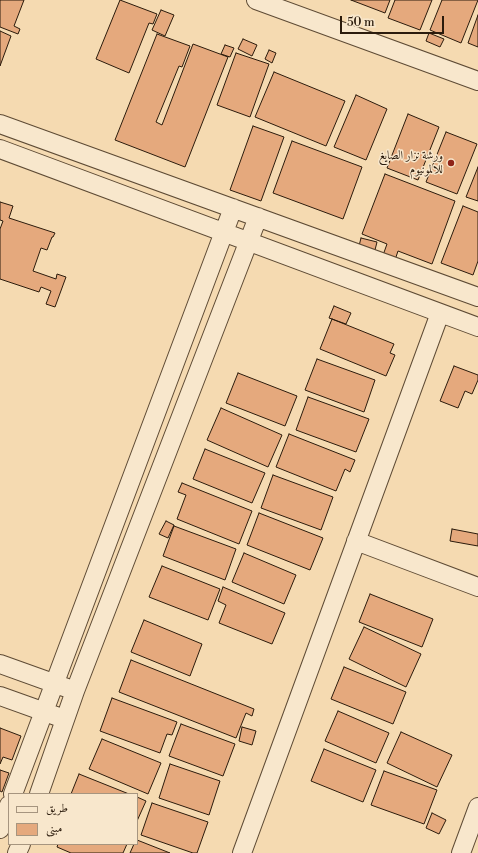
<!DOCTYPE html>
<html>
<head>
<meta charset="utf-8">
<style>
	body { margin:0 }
	#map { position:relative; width:478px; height:853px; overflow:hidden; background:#f5dab1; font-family:"Libre Bodoni",Amiri,serif }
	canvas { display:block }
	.legend { position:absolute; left:8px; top:793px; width:130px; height:52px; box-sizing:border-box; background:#f8e7cc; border:1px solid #a6957f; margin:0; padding:5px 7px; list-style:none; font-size:12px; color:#2b1b0c }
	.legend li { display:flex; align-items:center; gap:8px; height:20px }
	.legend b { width:20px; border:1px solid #a6957f }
	.scale { position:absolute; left:340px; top:16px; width:104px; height:18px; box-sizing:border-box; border:2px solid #2b1b0c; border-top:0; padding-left:5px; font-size:12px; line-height:14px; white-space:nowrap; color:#2b1b0c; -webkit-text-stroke:3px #f8e7cc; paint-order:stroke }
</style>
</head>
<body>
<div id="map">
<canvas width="478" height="853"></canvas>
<ul class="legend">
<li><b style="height:5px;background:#f8e7cc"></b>طريق</li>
<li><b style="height:11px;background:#e5a97d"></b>مبنى</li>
</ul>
<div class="scale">50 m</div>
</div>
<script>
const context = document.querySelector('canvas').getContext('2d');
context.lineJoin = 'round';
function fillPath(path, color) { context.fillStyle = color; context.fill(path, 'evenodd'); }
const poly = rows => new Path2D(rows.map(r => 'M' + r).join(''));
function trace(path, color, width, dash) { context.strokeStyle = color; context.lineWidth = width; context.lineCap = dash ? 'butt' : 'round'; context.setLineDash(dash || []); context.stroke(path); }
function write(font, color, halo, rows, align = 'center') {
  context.font = font + ' "Libre Bodoni",Amiri,serif'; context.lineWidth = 3; context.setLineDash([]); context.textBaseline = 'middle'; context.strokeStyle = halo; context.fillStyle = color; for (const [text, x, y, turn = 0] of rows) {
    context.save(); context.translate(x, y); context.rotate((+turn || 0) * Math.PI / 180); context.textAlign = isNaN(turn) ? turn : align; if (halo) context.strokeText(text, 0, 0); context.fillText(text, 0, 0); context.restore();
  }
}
const building = poly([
	[0,0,24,0,14,26,20,29,18,34,0,27,0,0],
	[120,0,157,14,153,24,149,23,129,73,96,59,120,0],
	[351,0,390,0,385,13,351,0],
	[395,0,432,0,420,30,388,18,395,0],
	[442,0,478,0,461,43,430,30,442,0],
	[161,10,174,15,165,36,152,30,161,10],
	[478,15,478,47,468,43,478,15],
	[0,31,11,36,0,66,0,31],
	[429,33,444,39,440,47,426,41,429,33],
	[157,34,190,46,182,67,179,66,156,122,162,125,193,44,228,57,185,167,115,140,157,34],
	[243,39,257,45,252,56,238,49,243,39],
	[225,45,234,48,230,57,221,54,225,45],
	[269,50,276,53,272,63,265,59,269,50],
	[236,53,269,64,250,117,217,105,236,53],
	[274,72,345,101,326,146,255,117,274,72],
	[356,95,387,109,366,160,334,147,356,95],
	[408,114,439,127,418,180,387,168,408,114],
	[253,126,284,137,261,201,230,190,253,126],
	[446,132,477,144,457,194,426,182,446,132],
	[292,141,362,167,343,219,273,193,292,141],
	[478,167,478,201,466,197,478,167],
	[385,174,455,201,432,264,398,251,394,263,382,258,387,244,362,234,385,174],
	[0,202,13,206,9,218,55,233,53,237,52,237,47,250,41,248,33,271,56,279,57,274,66,277,55,307,46,304,51,291,41,287,39,292,0,279,0,229,3,221,0,220,0,202],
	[463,206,478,212,478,261,473,275,441,263,463,206],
	[361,238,377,242,374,254,358,250,361,238],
	[334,306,351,313,346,324,329,318,334,306],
	[332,319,394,344,390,353,395,355,386,376,320,349,332,319],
	[317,359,375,380,364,412,305,390,317,359],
	[454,366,478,375,478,380,472,394,465,391,458,408,440,401,454,366],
	[238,373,297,396,285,426,226,403,238,373],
	[308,397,369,419,356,452,296,430,308,397],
	[221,408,282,435,268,467,207,440,221,408],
	[289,434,355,460,350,472,345,469,336,491,276,467,289,434],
	[205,449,265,473,252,503,193,479,205,449],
	[273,475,333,497,321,530,261,508,273,475],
	[182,483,252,511,239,544,177,519,186,495,178,492,182,483],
	[259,513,323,538,310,570,247,545,259,513],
	[166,521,174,525,168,538,159,534,166,521],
	[174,526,236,549,225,580,163,556,174,526],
	[452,529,478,534,478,546,450,541,452,529],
	[244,553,296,575,284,604,232,582,244,553],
	[162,566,220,589,208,620,149,597,162,566],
	[223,587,285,613,272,644,219,623,226,605,218,601,223,587],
	[370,594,433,619,422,647,359,622,370,594],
	[144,620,202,644,190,676,131,652,144,620],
	[364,627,421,654,406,687,349,659,364,627],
	[131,660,254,709,252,716,246,713,236,738,119,692,131,660],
	[344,667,406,692,393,724,331,699,344,667],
	[112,698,177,722,172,735,167,734,160,753,100,731,112,698],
	[338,711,389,733,376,763,325,741,338,711],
	[181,724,235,744,223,776,169,756,181,724],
	[242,727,256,731,252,745,239,741,242,727],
	[0,728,21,736,12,760,3,757,0,764,0,728],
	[401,732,452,755,437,787,387,763,401,732],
	[102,739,161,763,148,794,89,769,102,739],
	[324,749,376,770,363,802,311,781,324,749],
	[170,764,220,781,209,815,159,798,170,764],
	[0,770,9,773,2,792,0,791,0,770],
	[384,771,437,790,424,824,371,805,384,771],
	[79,774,129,794,71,794,79,774],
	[137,797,146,801,137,821,137,797],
	[152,803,208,822,197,853,193,853,141,835,152,803],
	[432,813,446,820,439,834,426,828,432,813],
	[137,840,170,853,130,853,134,844,137,844,137,840],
	[58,844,127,844,123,853,71,853,57,847,58,844]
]);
const minor = poly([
	[256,0,478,81],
	[0,124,478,297],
	[0,149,478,327],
	[356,541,478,587],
	[0,664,67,688],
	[0,696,56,716],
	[13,794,233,208],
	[39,794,75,691,258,217],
	[0,829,9,805],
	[17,853,21,844],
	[242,853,440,313],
	[461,853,478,807]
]);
const markers = [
	[451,163,4,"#8f2418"]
];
const poiNames = [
	["ورشة نزار الصايغ",443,156],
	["للالمونيوم",443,170]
];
fillPath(building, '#e5a97d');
trace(building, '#2b1b0c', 1);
trace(minor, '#5e4b35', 20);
trace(minor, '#f8e7cc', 18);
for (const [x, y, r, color] of markers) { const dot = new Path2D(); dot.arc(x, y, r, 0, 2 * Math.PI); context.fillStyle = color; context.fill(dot); trace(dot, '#f8e7cc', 1.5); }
write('12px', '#2b1b0c', '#f8e7cc', poiNames, 'right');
</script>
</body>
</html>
